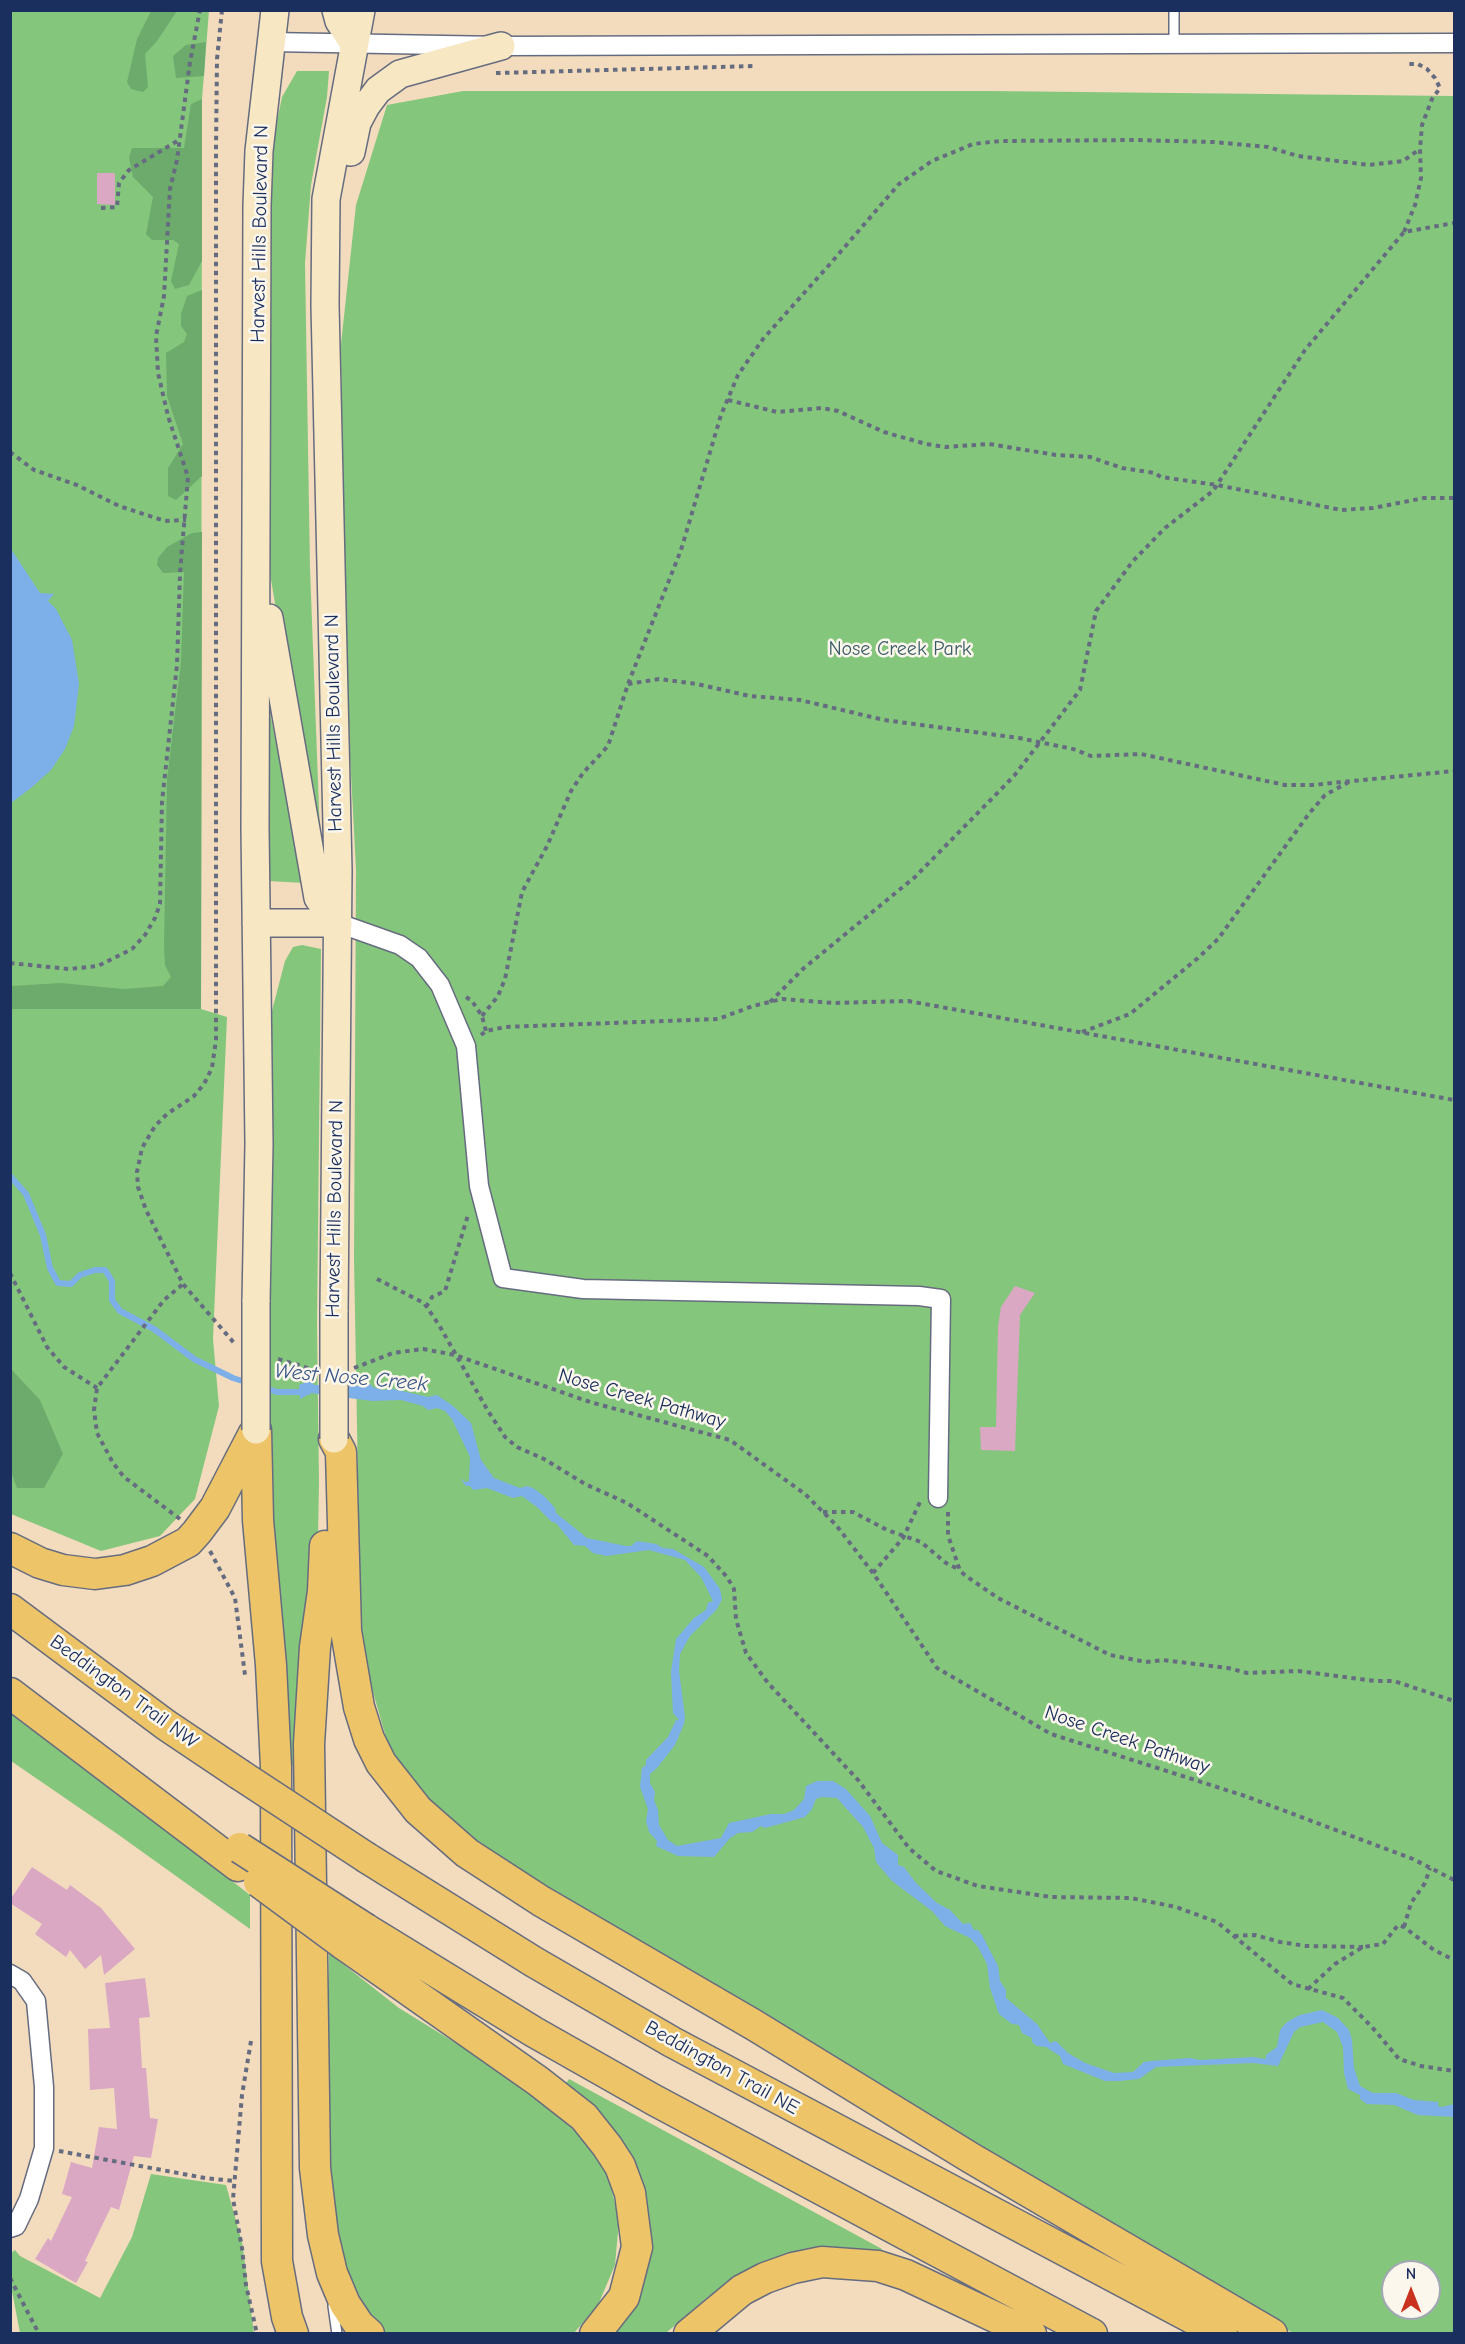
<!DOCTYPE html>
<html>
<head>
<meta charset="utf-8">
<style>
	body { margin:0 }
	#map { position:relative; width:1465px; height:2344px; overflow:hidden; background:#f2dcbd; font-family:"Comic Neue",sans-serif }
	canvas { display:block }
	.frame { position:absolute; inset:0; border:12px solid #1b2f5e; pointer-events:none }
	.north { position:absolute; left:1381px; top:2260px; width:60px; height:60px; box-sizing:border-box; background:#fbf7ec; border:2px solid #a1a7b3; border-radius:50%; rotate:0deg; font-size:16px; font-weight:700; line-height:24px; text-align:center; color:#1b2f5e }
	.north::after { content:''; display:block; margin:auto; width:21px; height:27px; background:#c8321e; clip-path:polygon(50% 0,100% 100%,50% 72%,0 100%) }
</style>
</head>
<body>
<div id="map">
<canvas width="1465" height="2344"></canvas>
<div class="frame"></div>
<div class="north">N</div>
</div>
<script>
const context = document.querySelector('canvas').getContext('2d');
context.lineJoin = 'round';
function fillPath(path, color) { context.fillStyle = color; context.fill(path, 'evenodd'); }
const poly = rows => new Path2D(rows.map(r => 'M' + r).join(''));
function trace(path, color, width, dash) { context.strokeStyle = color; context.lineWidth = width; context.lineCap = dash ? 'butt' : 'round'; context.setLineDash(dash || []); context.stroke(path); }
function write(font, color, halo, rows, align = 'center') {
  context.font = font + ' "Comic Neue",sans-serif'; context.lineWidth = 5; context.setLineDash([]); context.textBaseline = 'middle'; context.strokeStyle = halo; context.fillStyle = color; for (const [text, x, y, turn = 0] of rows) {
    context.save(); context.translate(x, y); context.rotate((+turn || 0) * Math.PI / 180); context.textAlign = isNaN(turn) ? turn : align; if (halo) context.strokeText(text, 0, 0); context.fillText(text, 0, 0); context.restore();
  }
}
const green = poly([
	[10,11,209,11,202,99,201,1009,227,1017,213,1339,219,1406,195,1499,160,1536,101,1551,11,1514],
	[297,71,329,71,327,97,311,185,305,263,310,568,320,835,314,835,265,544,267,171,282,97],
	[463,91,989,91,1454,96,1454,2333,1293,2333,905,2104,553,1891,451,1826,391,1755,361,1650,354,1258,356,869,343,622,341,344,356,205,387,105],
	[1393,2272,1429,2272,1429,2308,1393,2308],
	[270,713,304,883,268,881,266,717],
	[302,945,321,949,317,1325,319,1483,317,1593,300,1765,286,1765,266,1507,268,1026,285,961,293,947],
	[10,1708,250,1895,250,1929,116,1833,11,1761],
	[329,1953,399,2008,535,2092,552,2111,586,2140,609,2178,619,2221,615,2265,598,2305,574,2333,382,2333,361,2312,340,2268,327,2177],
	[569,2079,882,2249,879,2256,760,2267,709,2296,666,2333,612,2333,645,2249,565,2085],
	[151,2174,226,2185,242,2242,254,2333,20,2333,11,2286,11,2253,15,2250,20,2256,100,2298,132,2237]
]);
const forest = poly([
	[151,11,177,11,157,41,145,54,148,87,143,92,131,89,127,82,137,39],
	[206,42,204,76,176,78,173,56,186,45],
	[202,99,202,261,189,285,175,289,171,281,179,244,173,240,152,240,146,234,153,197,133,177,129,158,132,148,184,148,191,104],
	[202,290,202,476,176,500,168,496,168,468,183,444,167,396,166,353,184,342,187,334,181,326,181,314,187,296],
	[202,532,201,1009,11,1009,11,986,61,983,123,989,163,986,171,977,165,965,164,946,167,780,181,662,184,572,163,573,157,565,158,558,167,547,192,533],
	[10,1368,40,1400,63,1454,44,1488,17,1488,11,1472]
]);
const water = poly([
	[11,549,40,593,54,594,48,601,56,609,72,640,79,684,74,726,65,749,51,770,31,788,11,803],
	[309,1381,315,1385,356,1386,370,1384,373,1387,383,1390,393,1389,428,1397,437,1395,453,1406,471,1423,481,1460,494,1478,520,1488,527,1486,533,1488,544,1496,555,1508,556,1513,587,1538,626,1546,631,1546,637,1541,656,1544,663,1548,673,1549,704,1567,720,1589,722,1599,717,1609,690,1636,680,1654,679,1671,685,1717,684,1724,675,1745,657,1768,650,1774,650,1783,655,1792,654,1800,658,1810,659,1825,668,1840,677,1846,721,1838,729,1823,771,1814,784,1814,794,1810,804,1799,806,1786,817,1781,833,1781,846,1789,870,1816,882,1843,898,1855,898,1865,904,1867,916,1883,937,1903,950,1910,963,1924,970,1923,974,1930,978,1930,982,1935,998,1966,1000,1981,1006,1990,1006,1998,1037,2024,1050,2043,1056,2041,1068,2053,1085,2063,1114,2073,1133,2072,1144,2062,1151,2061,1190,2058,1200,2060,1253,2057,1266,2059,1266,2055,1277,2047,1280,2030,1287,2022,1300,2015,1322,2010,1338,2018,1349,2030,1352,2040,1354,2068,1360,2086,1373,2093,1396,2093,1414,2100,1438,2102,1438,2106,1442,2107,1454,2104,1454,2117,1418,2115,1394,2105,1367,2104,1360,2099,1360,2095,1348,2089,1344,2073,1343,2047,1337,2032,1323,2022,1300,2027,1294,2032,1278,2066,1253,2063,1156,2067,1139,2079,1119,2081,1105,2081,1063,2064,1060,2056,1046,2047,1037,2046,1032,2042,1032,2038,1022,2033,1019,2025,1012,2024,999,2014,990,1988,987,1964,978,1947,970,1938,945,1926,932,1911,892,1881,876,1862,874,1848,863,1827,837,1798,821,1797,816,1799,812,1809,805,1817,765,1828,761,1826,752,1832,738,1833,730,1838,714,1857,678,1856,656,1846,657,1841,649,1832,646,1821,648,1809,640,1787,642,1768,646,1765,646,1760,668,1737,676,1720,679,1720,673,1713,671,1672,674,1652,676,1639,694,1618,706,1610,708,1603,713,1601,701,1577,685,1560,649,1550,606,1556,593,1553,585,1546,574,1545,556,1523,552,1522,537,1507,522,1496,513,1498,487,1488,473,1490,470,1486,466,1486,460,1478,465,1482,469,1481,470,1457,452,1419,445,1411,437,1408,428,1410,423,1406,401,1400,372,1401,311,1393,300,1399,299,1385]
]);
const stream = poly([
	[10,1176,26,1194,43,1235,50,1268,58,1283,71,1284,80,1275,95,1270,105,1270,112,1281,112,1300,120,1311,154,1329,194,1359,233,1378,249,1383],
	[262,1387,277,1392,308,1392]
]);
const building = poly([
	[97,173,115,173,115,205,97,204],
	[1015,1286,1035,1293,1020,1315,1015,1451,981,1450,980,1427,996,1427,998,1327,1001,1307],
	[32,1867,67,1890,70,1885,101,1908,135,1949,104,1975,101,1955,85,1969,70,1950,66,1957,35,1934,42,1924,10,1903,10,1900],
	[145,1978,150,2017,139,2018,142,2068,146,2068,150,2118,158,2119,151,2158,134,2156,119,2210,111,2207,85,2261,88,2262,76,2283,35,2259,48,2238,51,2241,72,2197,62,2194,71,2162,92,2168,99,2127,117,2129,114,2088,90,2090,88,2029,110,2028,105,1983]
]);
const path = poly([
	[222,10,217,59,216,148,216,1040,212,1068,204,1084,194,1096,167,1114,155,1126,142,1148,137,1172,138,1187,146,1210,183,1284,235,1344],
	[496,73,756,66],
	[101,208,117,207,119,183,129,170,179,140],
	[1404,232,1415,205,1421,178,1420,149,1422,125,1432,99,1440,88,1435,78,1427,69,1418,64,1405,64],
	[728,400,777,412,822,408,838,411,884,432,926,444,945,447,989,444,1056,455,1090,457,1122,468,1155,473,1161,477,1217,485,1341,510,1373,508,1424,498,1454,498],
	[10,452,34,470,77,485,119,506,165,521,186,520],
	[628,684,659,679,697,684,750,696,800,700,884,720,1019,738,1073,749,1091,756,1141,754,1285,785,1312,785,1454,771],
	[10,963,69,969,98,966,132,949,145,935,155,918,160,904,162,802,177,665,180,573,188,477,168,416,158,373,156,336,164,296,170,189,177,160,190,62,200,10],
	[466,997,472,1001,482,1016,486,1031],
	[770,1002,804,968,915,877,1014,776,1080,690,1096,611,1133,561,1165,528,1213,491,1305,350,1404,232,1454,223],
	[482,1016,498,996,505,979,522,892,547,846,571,791,583,773,608,746,628,684,681,550,721,415,738,375,763,339,830,264,899,184,932,161,973,144,1000,141,1135,140,1214,142,1268,147,1298,156,1369,165,1403,161,1420,149],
	[1082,1032,1130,1014,1198,958,1218,939,1308,815,1325,795,1349,782],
	[481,1035,486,1031,505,1027,718,1019,753,1006,782,999,833,1003,908,1001,1454,1100],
	[10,1273,47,1347,64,1367,97,1388],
	[377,1279,424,1303,439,1325,488,1411,505,1437,517,1447,544,1459,585,1484,627,1503,708,1556,727,1577,734,1589,736,1619,746,1653,768,1683,858,1780,909,1848,936,1871,978,1886,1051,1897,1131,1898,1176,1907,1217,1922,1292,1984,1343,1998,1372,2027,1399,2059,1421,2066,1454,2071],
	[426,1307,432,1297,445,1291,468,1215],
	[278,1359,311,1369],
	[354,1368,393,1353,423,1349,455,1355,590,1402,730,1440,805,1494,836,1525,873,1573,937,1668,1051,1734,1245,1796,1413,1859,1454,1880],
	[823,1512,853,1512,887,1530,921,1542,946,1563,960,1570],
	[948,1512,948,1535,960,1571,966,1576,998,1598,1110,1655,1146,1662,1163,1660,1228,1668,1247,1673,1298,1671,1375,1681,1394,1681,1454,1701],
	[180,1519,124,1477,113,1463,97,1433,94,1410,97,1388,164,1300,183,1284],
	[210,1551,235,1598,245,1675],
	[873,1573,903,1538,920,1502],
	[1404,1927,1411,1903,1425,1883,1430,1868],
	[1234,1936,1255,1935,1280,1942,1306,1946,1363,1947],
	[1308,1989,1335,1964,1363,1947,1383,1944,1398,1925,1404,1927,1434,1950,1454,1960],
	[251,2041,242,2095,233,2199,242,2248,246,2285,257,2334],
	[59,2151,205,2178,234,2181],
	[10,2278,39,2334]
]);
const lane = poly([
	[1174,43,1174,10],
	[333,2306,337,2334]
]);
const street = poly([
	[270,42,501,46,1454,43],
	[338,923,400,945,419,958,440,985,466,1046,479,1186,503,1278,583,1289,919,1296,941,1299,938,1498],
	[10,1974,22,1981,36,2001,44,2087,44,2148,29,2199,16,2226,10,2228]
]);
const secondary = poly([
	[336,10,339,21,354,44],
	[351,152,357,123,366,106,378,90,400,74,501,46],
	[269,618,318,898,338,923],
	[256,923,338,923],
	[256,1302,259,1144,255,828,257,206,259,151,275,10],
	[334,1312,338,870,325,305,326,199,361,10]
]);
const primary = poly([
	[256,1430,258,1520,271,1665,276,1767,277,2261,287,2317,293,2334],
	[334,1439,341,1452,346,1631,359,1707,369,1739,381,1763,418,1810,467,1853,541,1901,754,2025,971,2158,1272,2334],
	[325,1546,323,1591,315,1647,309,1744,315,2168,323,2235,332,2273,345,2304,359,2325,369,2334],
	[10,1548,40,1563,63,1570,95,1574,125,1570,152,1561,188,1542,197,1532,215,1508,253,1435],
	[10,1609,166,1725,239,1774],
	[10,1693,238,1866],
	[367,1858,534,1962,672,2042,1222,2334],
	[366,1929,534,2032,654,2100,1092,2334],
	[343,1944,538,2081,584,2117,607,2146,620,2166,630,2193,637,2247,624,2297,595,2334],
	[689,2334,742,2290,765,2278,793,2268,822,2262,878,2266,906,2275,1031,2334]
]);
const secondaryBridge = poly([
	[334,1312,334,1439],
	[256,1430,256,1302]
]);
const primaryBridge = poly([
	[239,1774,367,1858],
	[240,1848,366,1929],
	[259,1882,343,1944]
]);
const streetNames = [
	["Harvest Hills Boulevard N",260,234,-89],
	["Harvest Hills Boulevard N",334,723,-91],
	["Harvest Hills Boulevard N",335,1209,-89],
	["Nose Creek Pathway",642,1399,16],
	["Beddington Trail NW",124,1692,36],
	["Nose Creek Pathway",1127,1740,19],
	["Beddington Trail NE",722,2068,29]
];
const parkNames = [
	["Nose Creek Park",900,649]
];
const waterNames = [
	["West Nose Creek",351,1378,5]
];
fillPath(green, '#85c67d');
fillPath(forest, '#6cab6c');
fillPath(water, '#7dafe9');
trace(stream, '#7dafe9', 6);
fillPath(building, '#dba8c4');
trace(lane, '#666c7f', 12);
trace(street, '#666c7f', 21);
trace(secondary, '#666c7f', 30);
trace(primary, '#666c7f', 33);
trace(path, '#666c7f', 4, [4.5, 4.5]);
trace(lane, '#fff', 9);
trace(street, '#fff', 18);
trace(secondary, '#f8e7c3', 27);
trace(primary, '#eec469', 30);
trace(secondaryBridge, '#666c7f', 30, []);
trace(primaryBridge, '#666c7f', 33, []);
trace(secondaryBridge, '#f8e7c3', 27);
trace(primaryBridge, '#eec469', 30);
write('20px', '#1b2f5e', '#fbf7ec', streetNames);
write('20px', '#3b5c67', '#fbf7ec', parkNames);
write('italic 21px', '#385588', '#fbf7ec', waterNames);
</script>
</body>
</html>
